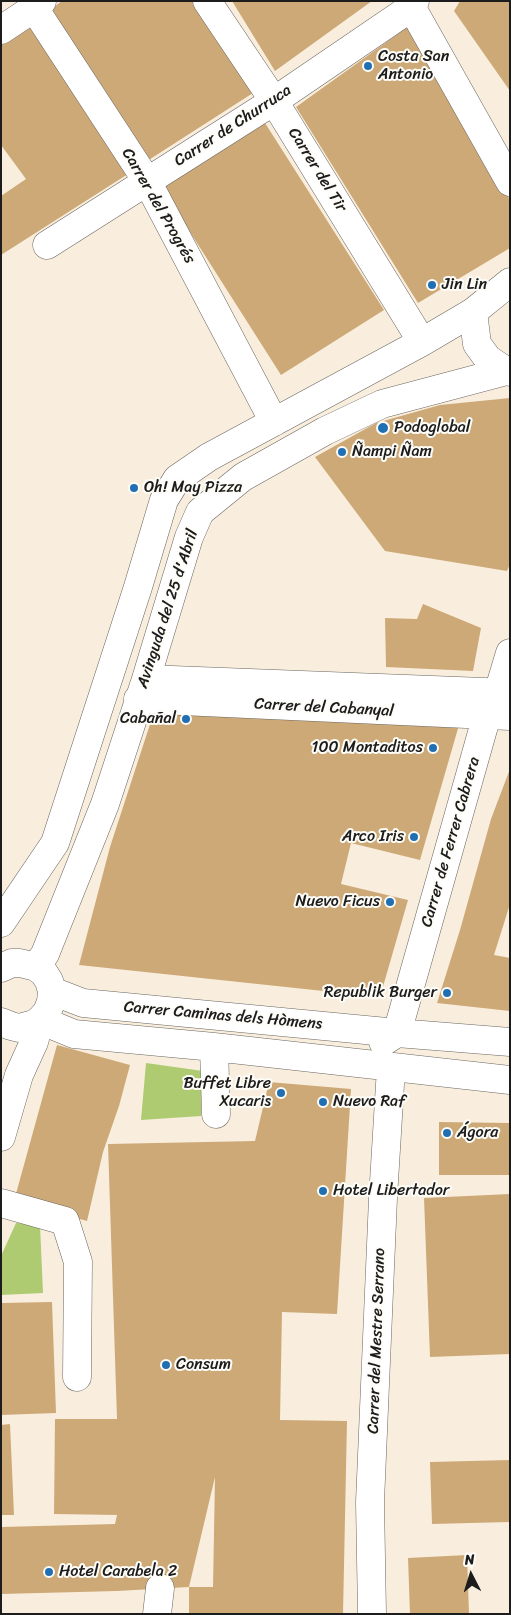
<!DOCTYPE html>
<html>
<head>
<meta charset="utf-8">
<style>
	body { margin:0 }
	#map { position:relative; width:511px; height:1615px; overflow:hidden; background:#f9eedd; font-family:Sriracha,sans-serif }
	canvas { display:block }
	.frame { position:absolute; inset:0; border:2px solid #1c1c1c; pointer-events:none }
	.north { position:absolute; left:446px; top:1550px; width:50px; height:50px; -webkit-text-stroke:4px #fdfcf7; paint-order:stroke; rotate:355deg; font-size:14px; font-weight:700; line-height:20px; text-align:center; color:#1c1c1c }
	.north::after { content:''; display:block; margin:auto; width:18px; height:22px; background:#1c1c1c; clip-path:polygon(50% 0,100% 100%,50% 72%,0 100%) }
</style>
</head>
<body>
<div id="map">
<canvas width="511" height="1615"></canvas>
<div class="frame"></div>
<div class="north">N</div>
</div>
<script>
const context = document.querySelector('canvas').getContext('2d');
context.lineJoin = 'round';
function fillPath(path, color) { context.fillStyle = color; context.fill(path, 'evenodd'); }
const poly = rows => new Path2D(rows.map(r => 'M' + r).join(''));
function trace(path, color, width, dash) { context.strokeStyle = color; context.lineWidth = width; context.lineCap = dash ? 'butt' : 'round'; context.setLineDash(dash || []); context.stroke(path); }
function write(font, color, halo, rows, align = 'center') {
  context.font = font + ' Sriracha,sans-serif'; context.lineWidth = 4; context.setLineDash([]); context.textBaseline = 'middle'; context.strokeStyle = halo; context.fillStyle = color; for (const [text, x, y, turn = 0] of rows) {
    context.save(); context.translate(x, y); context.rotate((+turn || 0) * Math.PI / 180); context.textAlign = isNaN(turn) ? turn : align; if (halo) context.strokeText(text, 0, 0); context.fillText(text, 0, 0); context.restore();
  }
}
const green = poly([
	[146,1063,203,1071,201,1116,141,1120],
	[16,1223,40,1225,43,1293,1,1295,1,1256]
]);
const building = poly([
	[62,1,195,1,253,93,144,163,48,11],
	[232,1,372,1,275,71],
	[460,1,510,1,510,91,454,11],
	[27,23,128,174,1,255,1,196,26,179,1,145,1,41],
	[409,26,510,200,510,248,418,303,296,107],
	[265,123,384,310,281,375,162,188],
	[510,398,510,564,507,571,385,551,315,457,376,423,440,405],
	[423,604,481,628,473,671,386,667,385,618,417,619],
	[197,710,459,725,420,860,351,843,341,884,408,900,380,997,79,965,110,847,153,715],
	[510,769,510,904,494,955,510,958,510,1011,437,1003,460,930,491,819],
	[57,1045,130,1065,119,1106,103,1152,87,1221,14,1201],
	[269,1082,351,1089,337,1314,282,1312,280,1420,347,1421,343,1614,189,1614,189,1587,117,1591,1,1594,1,1527,115,1524,117,1515,54,1514,55,1419,117,1419,108,1144,255,1141],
	[215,1477,213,1587,189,1587],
	[439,1122,510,1123,510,1175,439,1175],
	[510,1194,510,1354,430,1357,424,1198],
	[52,1302,56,1413,1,1415,1,1303],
	[10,1424,14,1515,1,1515,1,1425],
	[510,1460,510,1522,432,1524,430,1462],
	[467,1555,469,1614,410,1614,408,1558]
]);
const minor = poly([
	[42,1,34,8,147,181,274,422],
	[207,1,274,101,422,342],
	[408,1,510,182],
	[1,30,34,8],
	[47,245,274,101,412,7,415,1],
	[473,312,477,344,488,359,506,371,510,372],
	[146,679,510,693],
	[138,699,510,716],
	[1,923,55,843,138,587,164,500,177,479,209,457,422,342,473,312,510,282],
	[36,967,45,954,105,804,146,679,189,537,200,512,243,477,325,431,382,404,510,370],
	[1,968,12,963,20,963,36,967,44,973,49,981,52,991,51,1002,47,1012,40,1020,34,1024,19,1028,11,1026,1,1022],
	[52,991,83,1003,397,1033,510,1042],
	[40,1020,74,1034,214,1047,510,1080],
	[383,1042,397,1033,487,715,498,693,510,653],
	[214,1047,216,1114],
	[1,1137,19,1075,34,1042,40,1020],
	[1,1203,65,1221,78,1262,77,1377],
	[157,1614,160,1588],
	[372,1614,370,1502,383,1198,391,1068]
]);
const markers = [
	[368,66,5,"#1f6fb2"],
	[432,285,5,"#1f6fb2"],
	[383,428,6,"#1f6fb2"],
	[342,452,5,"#1f6fb2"],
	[134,488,5,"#1f6fb2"],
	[186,719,5,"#1f6fb2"],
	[433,748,5,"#1f6fb2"],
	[414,837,5,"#1f6fb2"],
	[390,902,5,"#1f6fb2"],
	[447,993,5,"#1f6fb2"],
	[281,1093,5,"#1f6fb2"],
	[323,1102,5,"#1f6fb2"],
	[447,1133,5,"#1f6fb2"],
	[323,1191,5,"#1f6fb2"],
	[166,1365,5,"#1f6fb2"],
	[49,1572,5,"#1f6fb2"]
];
const poiNames = [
	["Costa San",378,57],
	["Antonio",378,75],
	["Jin Lin",442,285],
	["Podoglobal",394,428],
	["Ñampi Ñam",352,452],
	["Oh! May Pizza",144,488],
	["Cabañal",176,719,"right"],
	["100 Montaditos",423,748,"right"],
	["Arco Iris",404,837,"right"],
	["Nuevo Ficus",380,902,"right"],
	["Republik Burger",437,993,"right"],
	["Buffet Libre",271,1084,"right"],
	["Xucaris",271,1102,"right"],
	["Nuevo Raf",333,1102],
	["Ágora",457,1133],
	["Hotel Libertador",333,1191],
	["Consum",176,1365],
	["Hotel Carabela 2",59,1572]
];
const streetNames = [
	["Carrer de Churruca",233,126,-33],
	["Carrer del Tir",317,170,58],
	["Carrer del Progrés",158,206,60],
	["Avinguda del 25 d'Abril",168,609,-72],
	["Carrer del Cabanyal",324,708,3],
	["Carrer de Ferrer Cabrera",451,842,-74],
	["Carrer Caminas dels Hòmens",223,1016,5],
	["Carrer del Mestre Serrano",377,1341,-88]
];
fillPath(green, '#aecb71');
fillPath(building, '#cda977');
trace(minor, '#696660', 29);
trace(minor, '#fff', 28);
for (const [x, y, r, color] of markers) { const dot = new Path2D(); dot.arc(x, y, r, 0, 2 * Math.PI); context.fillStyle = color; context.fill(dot); trace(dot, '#fdfcf7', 2); }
write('16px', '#1c1c1c', '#fdfcf7', poiNames, 'left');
write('16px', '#1c1c1c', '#fdfcf7', streetNames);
</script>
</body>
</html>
